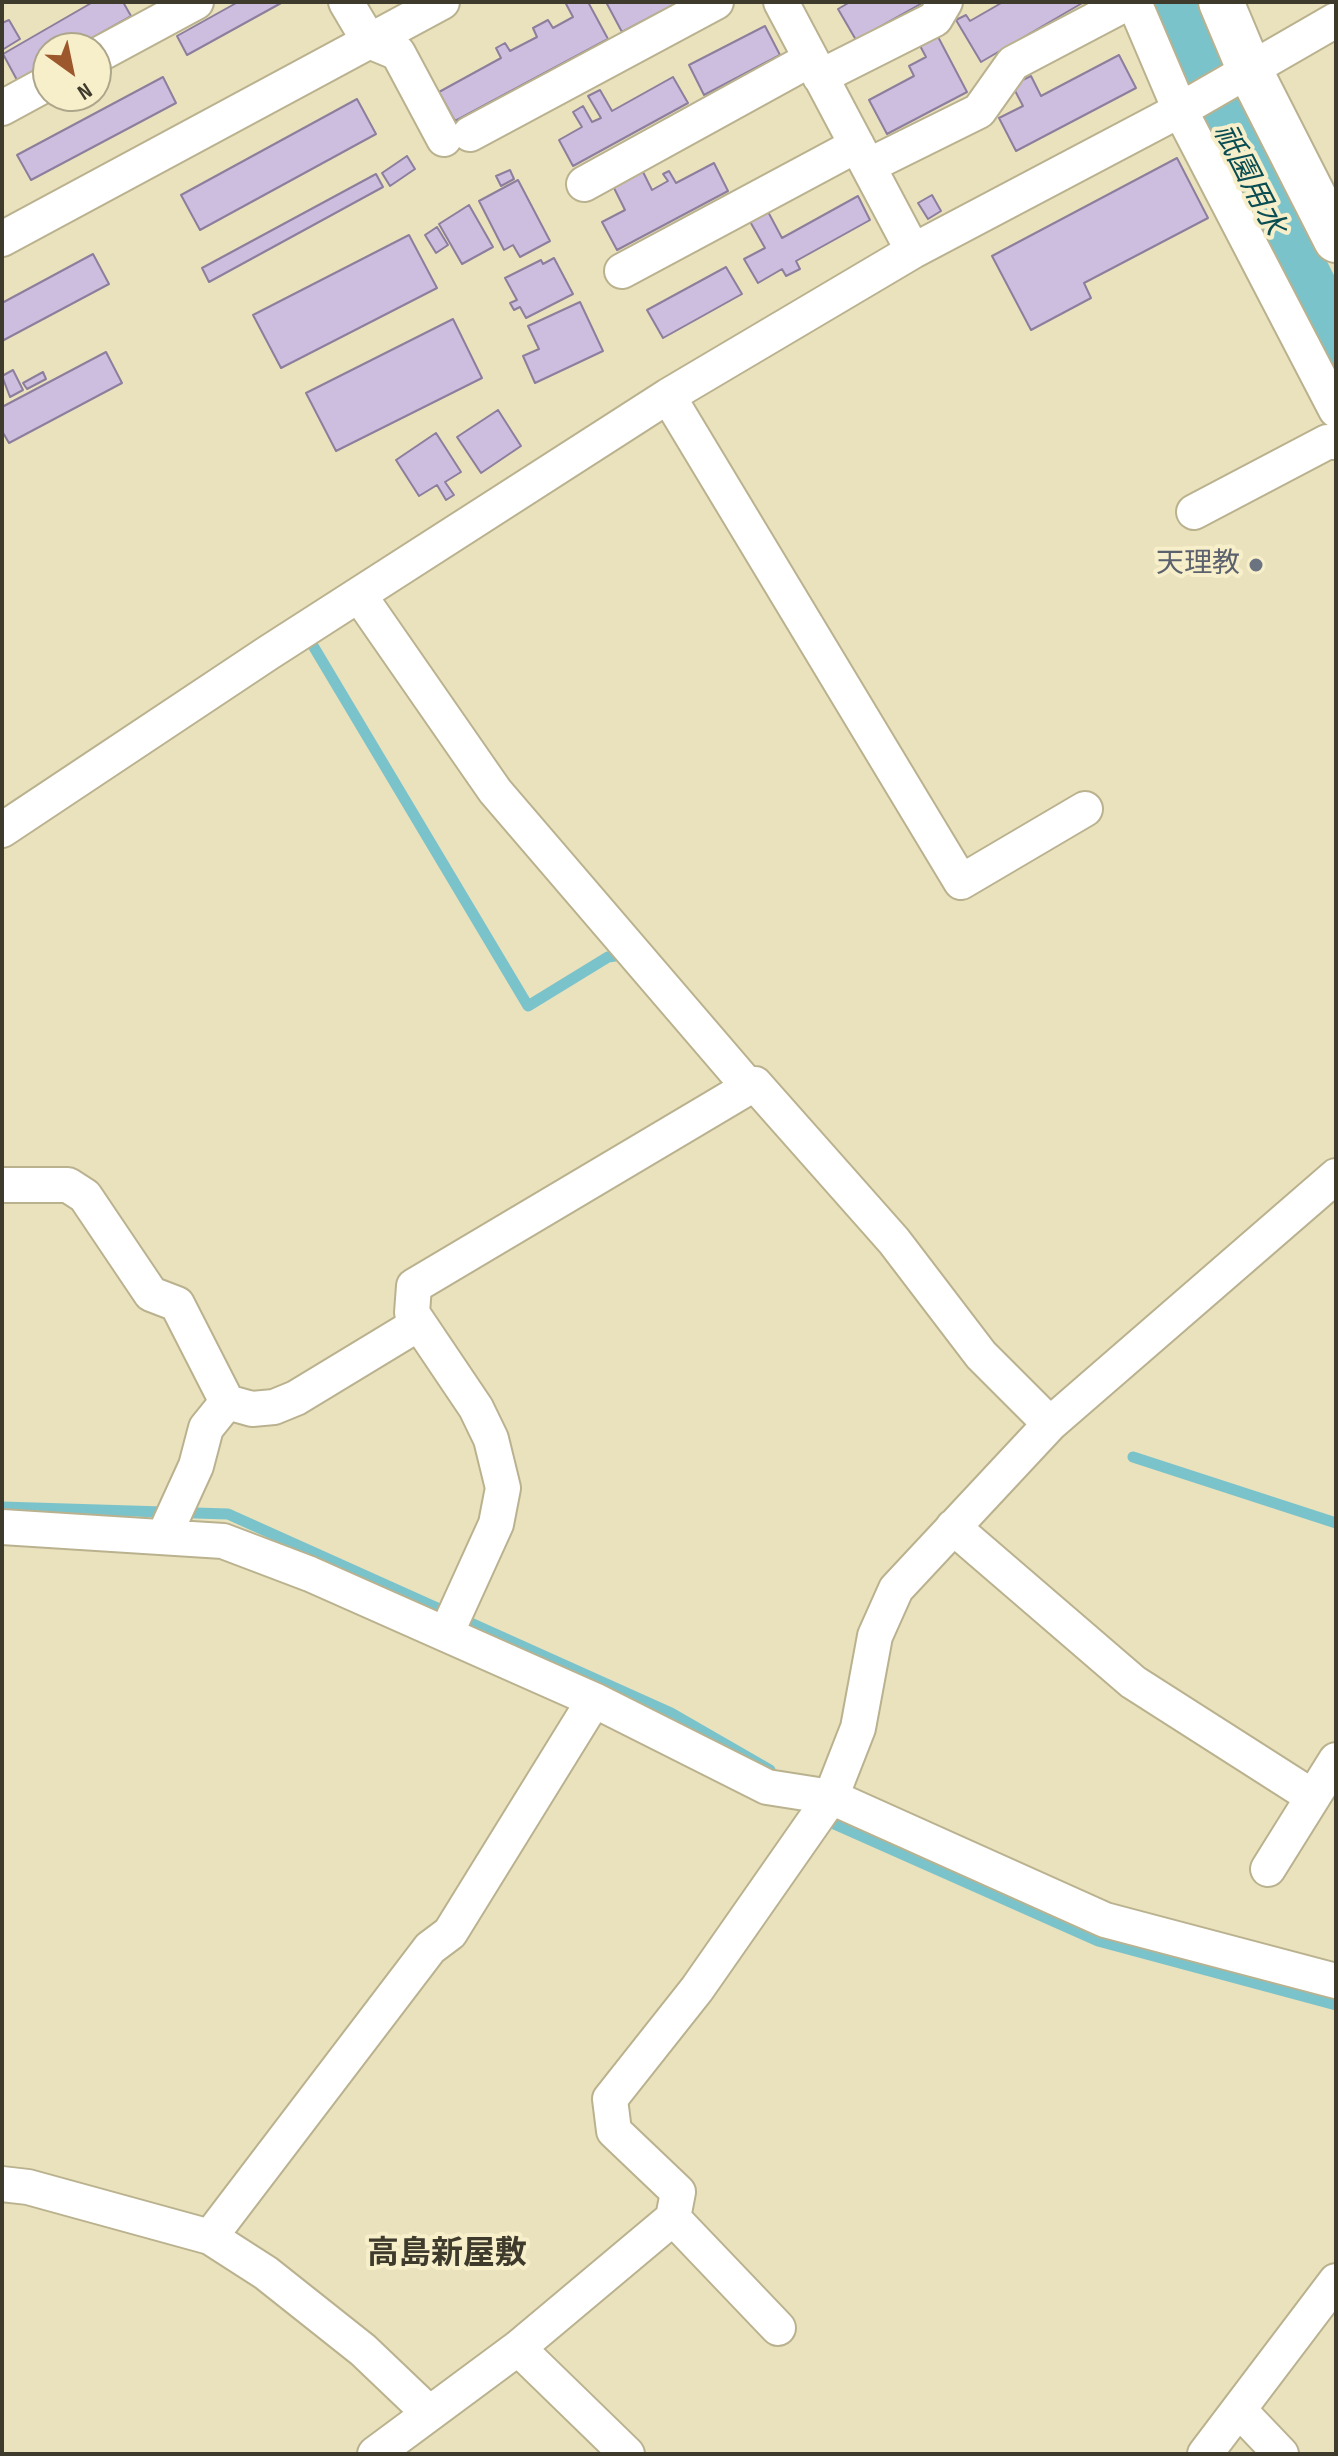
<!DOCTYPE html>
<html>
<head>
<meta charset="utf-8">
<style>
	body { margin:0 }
	#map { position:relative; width:1338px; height:2456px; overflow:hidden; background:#eae1bd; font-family:"Sofia Sans Condensed",sans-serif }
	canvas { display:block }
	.frame { position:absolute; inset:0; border:4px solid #3e3a2c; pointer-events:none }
	.north { position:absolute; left:32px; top:32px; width:80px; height:80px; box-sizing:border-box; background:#f7eeca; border:2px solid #ada68b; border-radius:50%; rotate:147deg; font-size:22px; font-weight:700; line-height:32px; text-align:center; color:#3e3a2c }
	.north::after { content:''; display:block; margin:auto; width:28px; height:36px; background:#9c572c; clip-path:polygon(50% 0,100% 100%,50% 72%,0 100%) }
</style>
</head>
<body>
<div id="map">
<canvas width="1338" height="2456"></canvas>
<div class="frame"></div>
<div class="north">N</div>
</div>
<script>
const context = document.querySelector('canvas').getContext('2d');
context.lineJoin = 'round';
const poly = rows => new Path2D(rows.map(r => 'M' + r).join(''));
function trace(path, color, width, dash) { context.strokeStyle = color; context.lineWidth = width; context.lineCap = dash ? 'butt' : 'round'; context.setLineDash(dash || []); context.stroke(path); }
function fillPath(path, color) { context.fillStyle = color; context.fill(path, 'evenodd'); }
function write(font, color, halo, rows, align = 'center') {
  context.font = font + ' "Sofia Sans Condensed","Noto Sans JP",sans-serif'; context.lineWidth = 8; context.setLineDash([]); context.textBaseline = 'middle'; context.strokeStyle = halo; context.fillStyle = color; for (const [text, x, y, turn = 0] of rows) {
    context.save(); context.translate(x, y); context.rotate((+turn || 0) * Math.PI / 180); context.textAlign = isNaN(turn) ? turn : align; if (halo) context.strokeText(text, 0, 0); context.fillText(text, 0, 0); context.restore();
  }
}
const stream = poly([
	[312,644,528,1006,608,957,615,956],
	[1133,1457,1336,1523],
	[2,1507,228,1514,671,1713,770,1770],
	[832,1823,1098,1941,1336,2005]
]);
const river = poly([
	[1166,2,1195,74,1336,355]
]);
const building = poly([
	[93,2,123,2,131,16,74,48,48,48,48,63,17,80,3,54,93,2],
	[238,2,283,2,187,55,177,36,238,2],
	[565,2,588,2,608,39,455,121,439,92,501,58,496,48,505,43,510,51,537,37,533,28,548,20,553,28,573,17,565,2],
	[606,2,679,2,622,32,606,2],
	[850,2,924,2,856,40,838,9,850,2],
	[1003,2,1084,2,981,62,956,20,966,15,970,21,1003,2],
	[9,20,20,39,2,50,2,23,9,20],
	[765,26,780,55,704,95,689,65,765,26],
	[936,33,967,92,887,134,869,100,914,76,909,66,926,57,918,42,936,33],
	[1119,55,1136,88,1016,151,999,118,1023,106,1012,85,1031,76,1041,96,1119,55],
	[163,77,176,103,31,180,17,155,163,77],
	[673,77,688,103,573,166,559,140,582,127,573,112,583,106,592,122,601,118,588,96,600,90,612,111,673,77],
	[357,99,376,134,200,230,181,195,357,99],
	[407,156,415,169,390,186,382,173,407,156],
	[1177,158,1208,218,1084,283,1091,298,1031,330,992,256,1177,158],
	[714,163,728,191,617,250,602,222,625,210,613,186,642,170,652,190,668,181,663,174,669,171,676,183,714,163],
	[510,170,514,179,501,186,496,176,510,170],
	[376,174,383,187,209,282,202,268,376,174],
	[518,180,550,241,520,257,513,245,504,250,479,201,518,180],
	[932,195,941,211,928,219,918,203,932,195],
	[858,196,870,220,796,261,800,269,786,276,782,269,758,283,744,259,765,248,748,218,766,208,782,238,858,196],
	[469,205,493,247,462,264,439,224,469,205],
	[437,227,448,245,436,253,425,235,437,227],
	[409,235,437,288,281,368,253,315,409,235],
	[93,254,109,284,2,341,2,303,93,254],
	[554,258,573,294,526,318,520,307,514,310,510,303,517,300,505,278,541,260,543,264,554,258],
	[726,267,742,294,663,338,647,310,726,267],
	[580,302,603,351,535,383,523,356,539,349,528,326,580,302],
	[453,319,482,378,336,451,306,393,453,319],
	[106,352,122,383,9,443,2,431,2,407,106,352],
	[13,370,23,390,10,397,2,376,13,370],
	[43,372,46,379,27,389,23,383,43,372],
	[498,410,521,446,481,473,457,437,498,410],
	[436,433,461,472,445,482,454,495,446,500,437,485,419,496,396,460,436,433]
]);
const street = poly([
	[346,2,369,41,398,53,444,139],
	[781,2,913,251],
	[1134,2,1180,110,1336,410],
	[96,56,196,2],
	[820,77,935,19,945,2],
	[2,108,48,83],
	[470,134,716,2],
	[868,166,979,111,1013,63,1129,2],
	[584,184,811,59],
	[2,239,442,2],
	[622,271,857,145],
	[668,396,961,882,1085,809],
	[1194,512,1327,442,1336,442],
	[359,595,495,791,749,1087,755,1084,894,1241,981,1355,1050,1424],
	[2,830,268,653,668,396,913,251,1180,110,1336,20],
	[2,1185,68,1185,85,1196,151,1294,177,1304,227,1402,206,1428,196,1466,164,1536],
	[227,1402,252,1409,274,1407,296,1398,418,1324],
	[2,1527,223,1541,310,1574,594,1700,767,1787,831,1797,1105,1920,1336,1981],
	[953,1527,1133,1682,1313,1797],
	[446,1634,496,1524,503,1488,491,1439,476,1408,412,1313,414,1286,749,1087],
	[1268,1869,1336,1760],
	[2,2184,28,2187,210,2237,266,2273,363,2350,428,2412],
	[210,2237,430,1948,450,1933,594,1700],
	[778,2328,673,2218,678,2192,614,2131,610,2099,697,1989,831,1797,858,1728,875,1636,896,1589,1050,1424,1336,1176],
	[518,2348,627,2454],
	[1239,2410,1281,2454],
	[375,2454,518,2348,673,2218],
	[1205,2454,1336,2281]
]);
const secondary = poly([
	[1221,2,1250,71,1336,240]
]);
const markers = [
	[1256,565,8,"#6b7280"]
];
const worshipNames = [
	["天理教",1240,565]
];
const waterNames = [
	["祇園用水",1248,180,63]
];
const quarterNames = [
	["高島新屋敷",447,2255]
];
trace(stream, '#7bc3ca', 11);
trace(river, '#7bc3ca', 68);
fillPath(building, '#cdbedf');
trace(building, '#8c7e9c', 2);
trace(street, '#bab28f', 38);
trace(secondary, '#bab28f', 48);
trace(street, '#fff', 34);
trace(secondary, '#fff', 44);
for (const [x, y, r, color] of markers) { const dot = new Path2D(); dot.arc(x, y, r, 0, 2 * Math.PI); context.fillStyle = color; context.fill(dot); trace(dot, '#f7eeca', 3); }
write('28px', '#5b616d', '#f7eeca', worshipNames, 'right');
write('italic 30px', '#0a4d52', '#f7eeca', waterNames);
write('bold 32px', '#3e3a2c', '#f7eeca', quarterNames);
</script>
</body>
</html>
